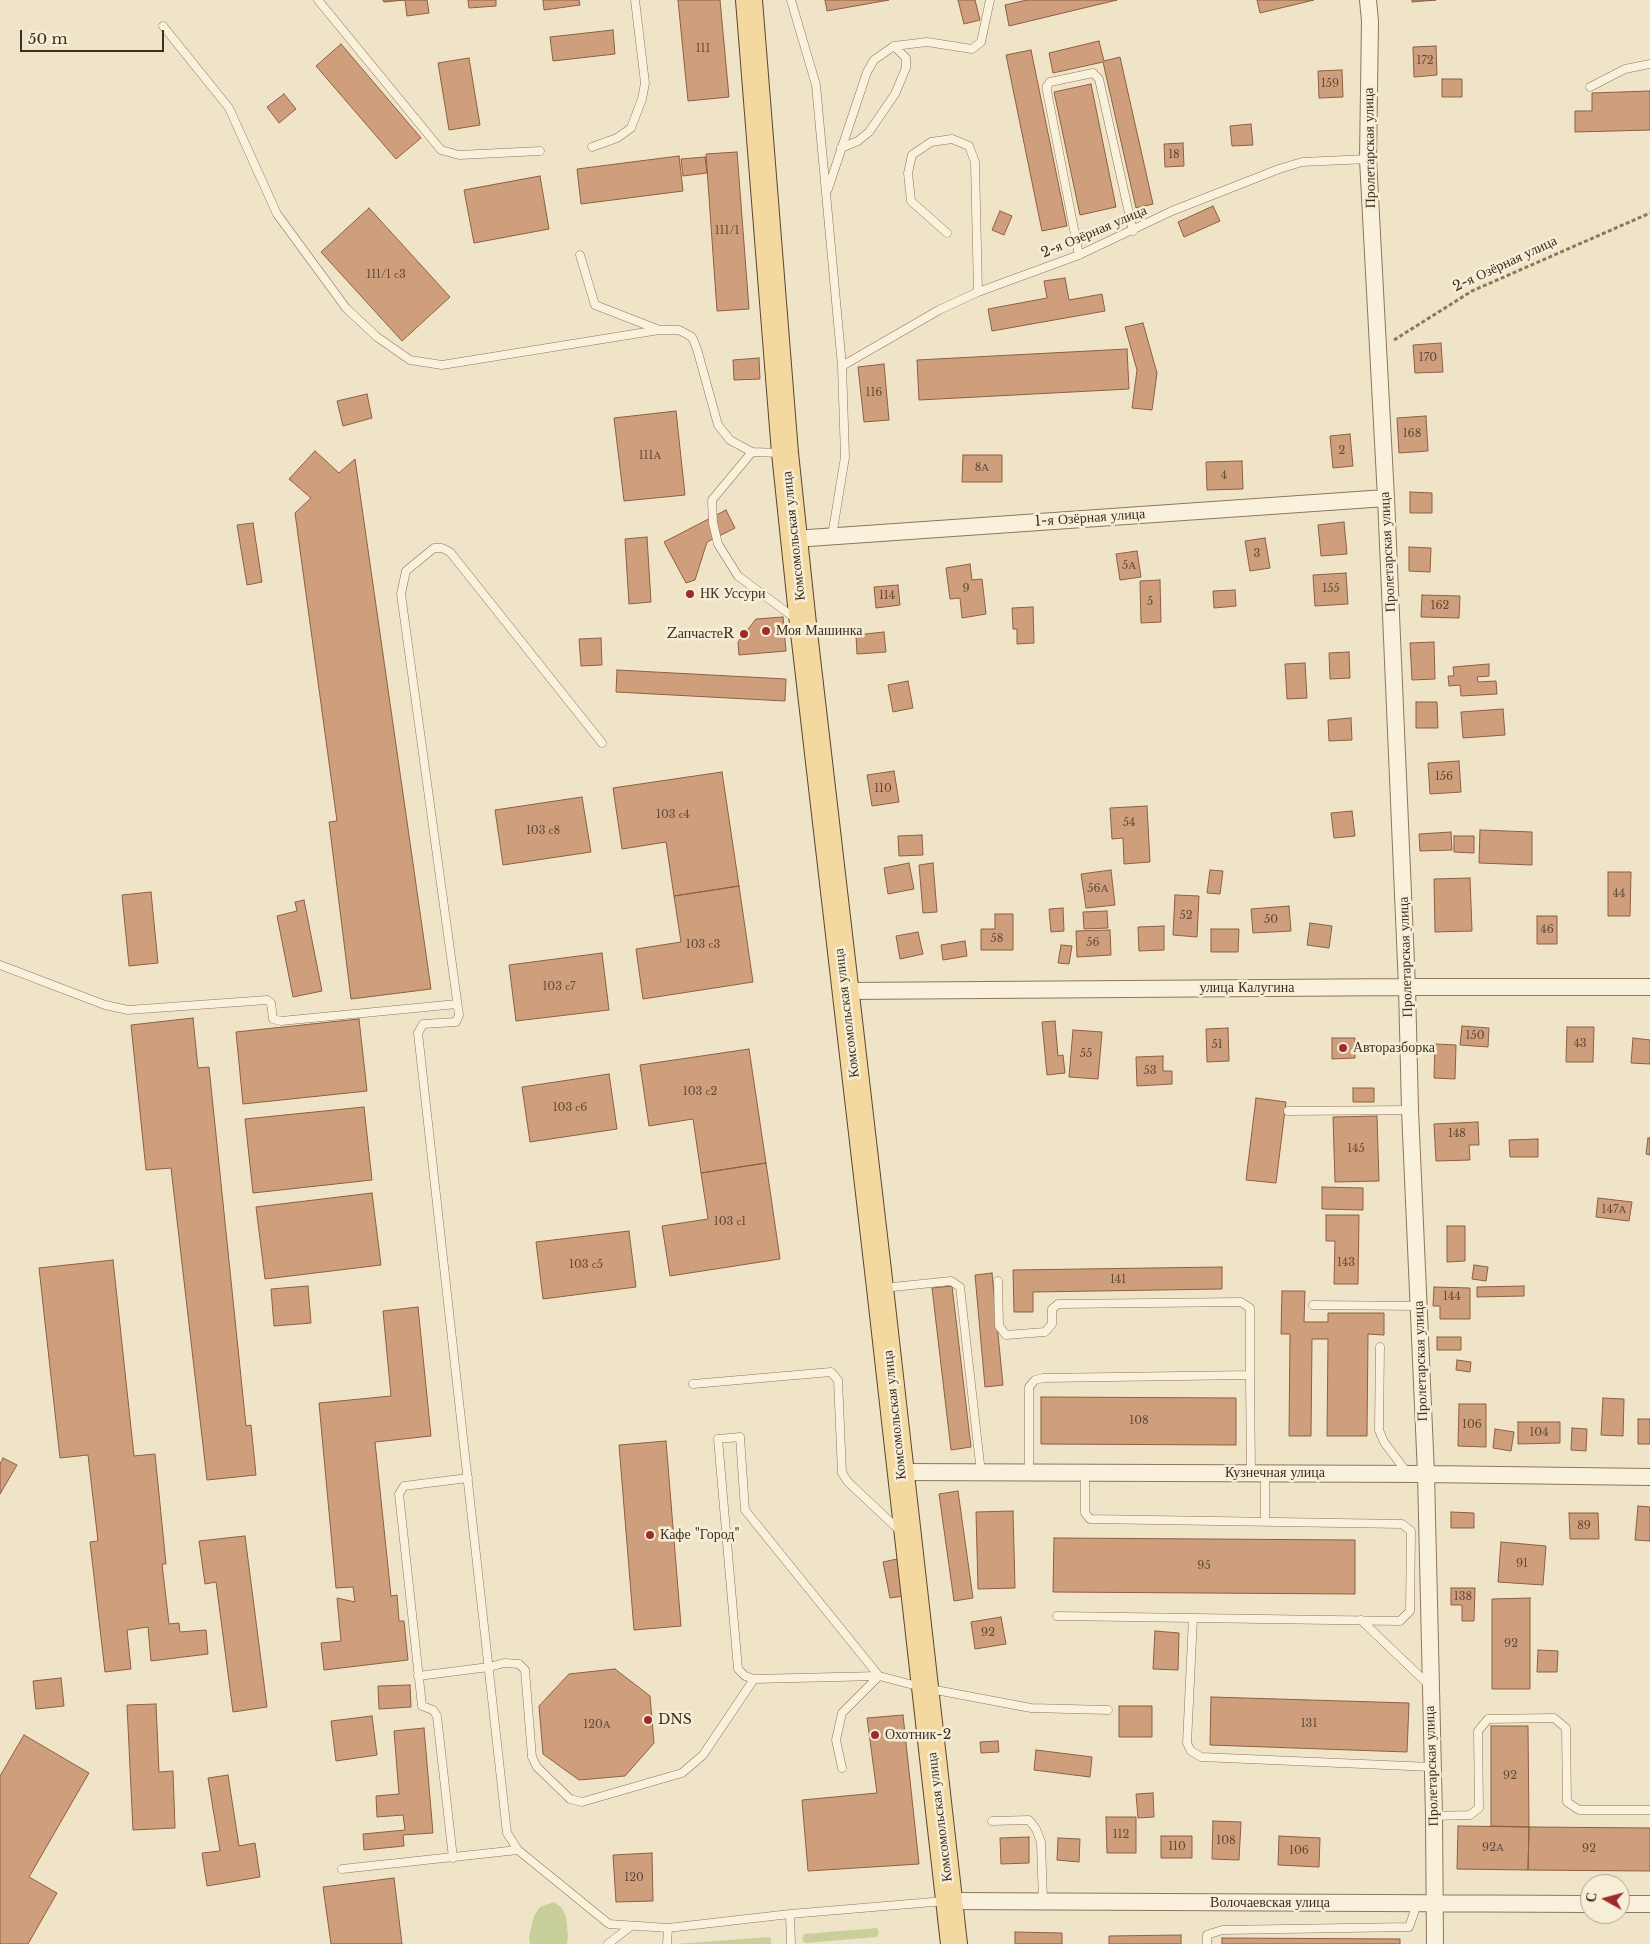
<!DOCTYPE html>
<html>
<head>
<meta charset="utf-8">
<style>
	body { margin:0 }
	#map { position:relative; width:1650px; height:1944px; overflow:hidden; background:#f0e4c8; font-family:"Libre Baskerville",serif }
	canvas { display:block }
	.north { position:absolute; left:1580px; top:1874px; width:50px; height:50px; box-sizing:border-box; background:#f7eed8; border:1px solid #ada18e; border-radius:50%; rotate:277deg; font-size:14px; font-weight:700; line-height:20px; text-align:center; color:#3d2e20 }
	.north::after { content:''; display:block; margin:auto; width:18px; height:22px; background:#9e2a2b; clip-path:polygon(50% 0,100% 100%,50% 72%,0 100%) }
	.scale { position:absolute; left:20px; top:30px; width:144px; height:22px; box-sizing:border-box; border:2px solid #3d2e20; border-top:0; padding-left:6px; font-size:15px; line-height:18px; white-space:nowrap; color:#3d2e20; -webkit-text-stroke:4px #f7eed8; paint-order:stroke }
</style>
</head>
<body>
<div id="map">
<canvas width="1650" height="1944"></canvas>
<div class="north">С</div>
<div class="scale">50 m</div>
</div>
<script>
const context = document.querySelector('canvas').getContext('2d');
context.lineJoin = 'round';
function fillPath(path, color) { context.fillStyle = color; context.fill(path, 'evenodd'); }
const poly = rows => new Path2D(rows.map(r => 'M' + r).join(''));
function trace(path, color, width, dash) { context.strokeStyle = color; context.lineWidth = width; context.lineCap = dash ? 'butt' : 'round'; context.setLineDash(dash || []); context.stroke(path); }
function write(font, color, halo, rows, align = 'center') {
  context.font = font + ' "Libre Baskerville",serif'; context.lineWidth = 5; context.setLineDash([]); context.textBaseline = 'middle'; context.strokeStyle = halo; context.fillStyle = color; for (const [text, x, y, turn = 0] of rows) {
    context.save(); context.translate(x, y); context.rotate((+turn || 0) * Math.PI / 180); context.textAlign = isNaN(turn) ? turn : align; if (halo) context.strokeText(text, 0, 0); context.fillText(text, 0, 0); context.restore();
  }
}
const green = poly([
	[554,1902,562,1908,566,1916,568,1936,567,1944,530,1944,529,1937,534,1916,540,1907],
	[877,1928,879,1932,877,1937,805,1943,802,1939,804,1934],
	[769,1937,771,1938,771,1944,675,1944]
]);
const building = poly([
	[383,0,405,0,384,2,383,0],
	[405,0,427,0,429,13,407,16,405,0],
	[468,0,496,0,496,6,469,8,468,0],
	[543,0,579,0,580,5,544,10,543,0],
	[678,0,720,0,729,97,688,101,678,0],
	[825,0,889,0,827,11,825,0],
	[958,0,975,0,980,20,964,24,958,0],
	[1027,0,1117,0,1009,26,1005,5,1027,0],
	[1257,0,1314,0,1260,13,1257,0],
	[1412,0,1436,0,1412,2,1412,0],
	[613,30,615,54,553,61,550,37,613,30],
	[1099,41,1104,61,1120,57,1153,204,1136,208,1103,62,1053,73,1049,53,1099,41],
	[341,44,421,138,396,159,316,66,341,44],
	[1436,46,1437,75,1414,77,1413,47,1436,46],
	[1031,50,1067,226,1042,231,1006,55,1031,50],
	[469,58,480,125,449,130,438,63,469,58],
	[1342,70,1343,97,1319,98,1318,71,1342,70],
	[1442,79,1462,79,1462,97,1442,97,1442,79],
	[1091,84,1116,207,1080,215,1054,92,1091,84],
	[1650,91,1650,130,1575,132,1575,111,1592,111,1592,93,1650,91],
	[284,94,296,109,279,123,267,107,284,94],
	[1251,124,1253,145,1232,146,1230,126,1251,124],
	[1183,143,1184,166,1165,167,1164,144,1183,143],
	[737,152,749,309,717,311,706,154,737,152],
	[679,156,683,191,581,204,577,169,679,156],
	[705,157,707,173,683,176,681,159,705,157],
	[540,176,549,229,474,243,464,190,540,176],
	[1213,206,1220,221,1184,237,1178,222,1213,206],
	[369,208,450,297,402,341,321,252,369,208],
	[1000,211,1012,216,1004,235,992,230,1000,211],
	[1065,278,1069,300,1102,294,1105,311,992,331,988,309,1047,298,1044,281,1065,278],
	[1143,323,1157,373,1152,410,1132,408,1137,370,1125,327,1143,323],
	[1441,343,1443,372,1415,373,1413,345,1441,343],
	[1127,349,1129,389,919,400,917,360,1127,349],
	[759,358,760,379,734,380,733,360,759,358],
	[884,364,889,420,864,422,858,367,884,364],
	[367,394,372,418,343,426,337,401,367,394],
	[676,411,685,495,624,501,614,418,676,411],
	[1426,416,1428,451,1399,453,1397,418,1426,416],
	[1350,434,1353,466,1333,468,1330,436,1350,434],
	[315,451,339,473,355,459,431,989,351,999,329,822,337,821,295,513,311,498,289,479,315,451],
	[963,455,1002,455,1002,482,962,482,963,455],
	[1242,461,1243,489,1207,490,1206,462,1242,461],
	[1410,492,1432,493,1432,513,1410,513,1410,492],
	[726,510,735,528,707,542,695,580,686,583,664,542,726,510],
	[1344,522,1347,554,1321,556,1318,525,1344,522],
	[253,523,262,582,247,585,237,525,253,523],
	[647,537,651,602,629,604,625,539,647,537],
	[1265,538,1270,568,1250,571,1245,541,1265,538],
	[1409,547,1431,548,1430,572,1409,571,1409,547],
	[1137,551,1141,577,1120,580,1116,554,1137,551],
	[970,564,972,580,982,579,986,614,962,618,960,598,950,599,946,568,970,564],
	[1346,573,1348,604,1315,606,1313,575,1346,573],
	[1160,580,1161,622,1141,623,1140,581,1160,580],
	[898,585,900,605,876,608,874,587,898,585],
	[1235,590,1236,606,1214,608,1213,591,1235,590],
	[1422,595,1460,596,1459,618,1421,617,1422,595],
	[1033,607,1034,643,1017,644,1017,629,1013,629,1012,608,1033,607],
	[783,617,786,651,739,655,738,642,756,619,783,617],
	[884,632,886,652,857,654,856,635,884,632],
	[601,638,602,665,581,666,579,639,601,638],
	[1434,642,1435,679,1412,680,1410,643,1434,642],
	[1349,652,1350,678,1330,679,1329,653,1349,652],
	[1305,663,1307,698,1287,699,1285,664,1305,663],
	[1489,664,1489,676,1477,677,1478,682,1496,681,1497,694,1461,696,1460,685,1449,686,1448,676,1454,676,1453,667,1489,664],
	[617,670,786,679,785,701,616,692,617,670],
	[908,681,913,708,893,712,888,685,908,681],
	[1416,702,1437,702,1438,728,1416,728,1416,702],
	[1503,709,1505,735,1463,738,1461,712,1503,709],
	[1351,718,1352,740,1329,741,1328,720,1351,718],
	[1459,761,1461,792,1430,794,1428,763,1459,761],
	[894,771,899,802,872,806,867,775,894,771],
	[722,772,739,886,674,896,666,842,622,849,613,788,722,772],
	[582,797,591,852,503,865,495,810,582,797],
	[1147,806,1150,862,1124,864,1123,838,1112,839,1110,808,1147,806],
	[1352,811,1355,836,1334,838,1331,813,1352,811],
	[1480,830,1532,832,1532,865,1479,863,1480,830],
	[1451,832,1452,850,1420,851,1419,834,1451,832],
	[922,835,923,855,899,856,898,836,922,835],
	[1454,836,1474,836,1474,853,1454,852,1454,836],
	[909,863,914,889,888,894,884,868,909,863],
	[933,863,937,912,923,913,919,865,933,863],
	[1111,870,1115,905,1086,908,1081,874,1111,870],
	[1210,870,1223,871,1220,894,1207,893,1210,870],
	[1608,872,1631,872,1630,916,1608,916,1608,872],
	[1470,878,1472,931,1435,932,1434,879,1470,878],
	[739,886,753,982,643,999,636,949,681,942,674,896,739,886],
	[151,892,158,963,129,966,122,895,151,892],
	[1175,895,1199,896,1197,937,1173,935,1175,895],
	[304,900,322,991,293,997,277,916,297,911,295,902,304,900],
	[1289,906,1291,931,1253,933,1251,909,1289,906],
	[1063,908,1064,931,1051,932,1049,909,1063,908],
	[1107,911,1108,928,1084,929,1083,912,1107,911],
	[995,914,1013,914,1013,950,981,950,981,929,995,929,995,914],
	[1537,916,1557,916,1557,944,1537,944,1537,916],
	[1310,923,1332,926,1329,948,1307,945,1310,923],
	[1164,926,1164,950,1139,951,1138,927,1164,926],
	[1211,929,1239,929,1238,952,1211,952,1211,929],
	[1110,930,1111,955,1077,957,1076,931,1110,930],
	[918,932,923,954,900,959,896,936,918,932],
	[965,941,967,956,943,960,941,945,965,941],
	[1061,945,1072,946,1069,964,1058,963,1061,945],
	[602,953,609,1010,516,1021,509,965,602,953],
	[193,1018,198,1068,209,1067,246,1426,251,1425,256,1475,207,1480,171,1168,146,1170,131,1025,193,1018],
	[359,1019,367,1091,243,1104,236,1032,359,1019],
	[1055,1021,1058,1056,1063,1055,1065,1073,1047,1075,1042,1022,1055,1021],
	[1462,1026,1489,1028,1488,1047,1460,1045,1462,1026],
	[1567,1027,1594,1027,1593,1062,1566,1062,1567,1027],
	[1228,1028,1229,1061,1207,1062,1206,1029,1228,1028],
	[1073,1030,1102,1032,1098,1079,1069,1077,1073,1030],
	[1332,1038,1355,1038,1355,1058,1332,1059,1332,1038],
	[1633,1038,1650,1040,1650,1064,1631,1063,1633,1038],
	[1435,1044,1456,1045,1455,1079,1434,1078,1435,1044],
	[749,1049,766,1163,701,1173,693,1119,649,1126,640,1065,749,1049],
	[1163,1056,1163,1071,1172,1071,1172,1084,1137,1086,1136,1057,1163,1056],
	[609,1074,617,1129,530,1142,522,1087,609,1074],
	[1353,1088,1374,1088,1374,1102,1353,1102,1353,1088],
	[1256,1098,1286,1102,1276,1183,1246,1180,1256,1098],
	[364,1107,372,1180,253,1193,245,1119,364,1107],
	[1377,1116,1379,1181,1335,1182,1333,1117,1377,1116],
	[1478,1122,1479,1145,1469,1145,1470,1160,1436,1161,1434,1124,1478,1122],
	[1648,1138,1650,1138,1650,1155,1646,1154,1648,1138],
	[1538,1139,1538,1157,1510,1157,1509,1140,1538,1139],
	[766,1163,780,1259,670,1276,662,1226,708,1219,701,1173,766,1163],
	[1322,1187,1363,1188,1363,1210,1322,1209,1322,1187],
	[372,1193,381,1265,265,1279,256,1207,372,1193],
	[1598,1198,1632,1202,1629,1221,1596,1217,1598,1198],
	[1326,1215,1359,1215,1358,1284,1334,1284,1335,1241,1326,1241,1326,1215],
	[1447,1226,1465,1226,1465,1261,1447,1262,1447,1226],
	[629,1231,636,1287,543,1299,536,1242,629,1231],
	[113,1260,134,1456,155,1454,166,1564,162,1564,169,1624,179,1623,180,1632,206,1630,208,1654,151,1661,148,1627,127,1630,131,1669,105,1672,90,1542,98,1541,88,1455,60,1458,39,1268,113,1260],
	[1474,1265,1488,1267,1486,1281,1472,1279,1474,1265],
	[1222,1267,1222,1289,1033,1292,1033,1312,1014,1312,1013,1270,1222,1267],
	[992,1273,1003,1385,985,1387,975,1275,992,1273],
	[308,1286,311,1323,274,1326,271,1289,308,1286],
	[952,1286,971,1447,951,1450,932,1288,952,1286],
	[1524,1286,1524,1296,1477,1297,1477,1287,1524,1286],
	[1434,1287,1470,1288,1470,1319,1440,1319,1440,1306,1433,1306,1434,1287],
	[1282,1291,1305,1291,1304,1322,1328,1322,1328,1313,1384,1313,1384,1335,1368,1334,1367,1436,1327,1436,1328,1339,1312,1339,1311,1436,1289,1436,1290,1334,1281,1334,1282,1291],
	[418,1307,431,1436,375,1442,391,1596,397,1595,399,1621,404,1621,408,1660,324,1670,321,1643,341,1641,337,1598,355,1602,353,1587,336,1588,319,1403,391,1396,383,1311,418,1307],
	[1437,1337,1461,1337,1461,1350,1437,1350,1437,1337],
	[1457,1360,1471,1362,1470,1372,1456,1370,1457,1360],
	[1041,1397,1236,1398,1236,1445,1041,1444,1041,1397],
	[1603,1398,1624,1399,1623,1436,1601,1435,1603,1398],
	[1459,1404,1486,1404,1486,1447,1458,1446,1459,1404],
	[1638,1419,1650,1419,1650,1444,1638,1444,1638,1419],
	[1518,1422,1560,1422,1560,1443,1518,1444,1518,1422],
	[1572,1428,1587,1429,1586,1451,1571,1450,1572,1428],
	[1495,1429,1514,1432,1511,1451,1493,1448,1495,1429],
	[666,1441,681,1626,634,1630,619,1445,666,1441],
	[3,1458,17,1465,0,1494,0,1464,3,1458],
	[958,1491,973,1598,954,1601,939,1494,958,1491],
	[1638,1506,1650,1507,1650,1541,1635,1540,1638,1506],
	[1013,1511,1015,1588,978,1589,976,1512,1013,1511],
	[1451,1512,1474,1513,1474,1528,1451,1528,1451,1512],
	[1569,1513,1598,1513,1599,1539,1570,1539,1569,1513],
	[245,1536,267,1707,233,1712,216,1582,205,1584,199,1541,245,1536],
	[1054,1538,1355,1540,1355,1594,1053,1592,1054,1538],
	[1501,1542,1546,1546,1543,1585,1498,1582,1501,1542],
	[897,1559,904,1596,890,1598,883,1562,897,1559],
	[1451,1588,1475,1588,1474,1621,1462,1621,1462,1605,1451,1605,1451,1588],
	[1530,1598,1530,1689,1492,1689,1492,1599,1530,1598],
	[1001,1617,1006,1644,975,1649,971,1622,1001,1617],
	[1155,1631,1179,1633,1178,1670,1153,1669,1155,1631],
	[1538,1650,1558,1651,1557,1672,1537,1672,1538,1650],
	[615,1669,650,1696,654,1743,625,1776,579,1780,543,1754,539,1706,569,1674,615,1669],
	[61,1678,64,1706,36,1709,33,1681,61,1678],
	[410,1685,411,1707,379,1709,378,1686,410,1685],
	[1211,1697,1409,1703,1407,1752,1210,1745,1211,1697],
	[156,1704,159,1772,173,1771,175,1828,133,1830,127,1705,156,1704],
	[1119,1706,1152,1706,1152,1737,1119,1737,1119,1706],
	[903,1715,919,1864,808,1871,802,1800,877,1793,867,1718,903,1715],
	[372,1716,377,1755,336,1761,331,1721,372,1716],
	[1491,1726,1528,1726,1529,1827,1491,1826,1491,1726],
	[424,1728,433,1833,403,1835,404,1846,364,1850,363,1834,405,1830,403,1815,377,1817,376,1796,399,1794,394,1731,424,1728],
	[24,1735,89,1773,29,1877,57,1893,28,1944,0,1944,0,1776,24,1735],
	[998,1741,999,1752,981,1753,980,1742,998,1741],
	[1036,1750,1092,1757,1090,1777,1034,1770,1036,1750],
	[228,1775,239,1846,255,1843,260,1877,207,1886,202,1853,220,1851,208,1778,228,1775],
	[1153,1793,1154,1817,1138,1818,1136,1794,1153,1793],
	[1106,1817,1136,1817,1136,1853,1107,1853,1106,1817],
	[1213,1821,1241,1822,1239,1860,1212,1859,1213,1821],
	[1458,1826,1529,1827,1528,1870,1457,1869,1458,1826],
	[1529,1827,1650,1828,1650,1871,1528,1870,1529,1827],
	[1161,1836,1192,1836,1192,1858,1161,1858,1161,1836],
	[1279,1836,1320,1838,1319,1867,1278,1865,1279,1836],
	[1029,1837,1029,1863,1001,1864,1000,1838,1029,1837],
	[1058,1838,1080,1839,1079,1862,1057,1860,1058,1838],
	[652,1853,653,1901,616,1902,613,1855,652,1853],
	[394,1878,402,1944,331,1944,323,1887,394,1878],
	[1015,1932,1062,1933,1062,1944,1015,1944,1015,1932],
	[1181,1935,1181,1944,1109,1944,1109,1936,1181,1935],
	[1222,1938,1400,1939,1400,1944,1222,1944,1222,1938]
]);
const path = poly([
	[1394,340,1472,291,1650,213]
]);
const lane = poly([
	[318,0,441,150,459,155,540,151],
	[791,0,816,85,842,366,845,457,832,536],
	[163,26,229,108,277,214,346,308,377,337,410,360,442,365,659,330,679,330,692,337,697,349,718,425,730,440,752,452,781,453],
	[1590,87,1625,69,1650,64],
	[592,147,617,138,631,128,642,99,645,83,635,0],
	[841,148,858,141,869,132,895,94,906,68,906,58,894,46],
	[828,189,867,72,874,60,894,46,927,42,972,49,981,42,990,0],
	[947,233,911,201,908,173,912,155,931,142,952,139,969,146,975,162,978,292],
	[580,255,595,305,657,329],
	[1079,255,1047,91,1047,86,1050,82,1093,73,1099,79,1133,231],
	[842,366,939,310,978,292,1079,255,1172,211,1279,169,1302,162,1368,159],
	[752,452,712,500,713,523,718,544,738,576,796,619],
	[602,743,450,552,442,548,434,548,406,571,401,594,459,1015,456,1022,423,1024,418,1033,507,1833,518,1850,609,1924,668,1928,790,1914,945,1901],
	[0,965,105,1005,128,1010,267,1000,271,1003,273,1019,281,1021,457,1004],
	[1288,1111,1410,1110],
	[998,1281,999,1326,1006,1335,1045,1332,1052,1324,1052,1309,1058,1304,1241,1302,1250,1308,1250,1375,1043,1378,1035,1380,1029,1387,1029,1473],
	[883,1288,951,1281,960,1287,981,1473],
	[1313,1305,1419,1306],
	[1380,1347,1379,1430,1384,1442,1408,1474],
	[1250,1375,1251,1473],
	[693,1384,831,1372,838,1380,842,1473,848,1482,899,1530],
	[1265,1473,1265,1522],
	[1057,1616,1400,1621,1410,1611,1411,1531,1402,1524,1090,1519,1085,1513,1085,1473],
	[1193,1618,1187,1743,1191,1751,1201,1757,1432,1767],
	[1361,1620,1429,1685],
	[418,1676,489,1667,504,1663,519,1664,525,1670,532,1757,537,1767,570,1799,582,1802,682,1773,703,1755,754,1679],
	[879,1676,745,1510,740,1437,718,1439,738,1669,745,1676,754,1679,879,1676,925,1688,1031,1708,1108,1710],
	[842,1768,836,1740,842,1713,879,1676],
	[1434,1816,1470,1815,1479,1808,1478,1731,1488,1719,1554,1718,1566,1728,1567,1802,1579,1810,1650,1810],
	[992,1821,1029,1820,1036,1829,1041,1842,1043,1901],
	[453,1858,437,1716,433,1710,422,1706,399,1494,404,1486,468,1478],
	[342,1869,518,1850],
	[790,1914,791,1944],
	[608,1944,631,1926],
	[667,1944,668,1928],
	[1207,1944,1207,1935,1222,1930,1409,1927,1417,1904]
]);
const street = poly([
	[1368,0,1370,21,1368,159,1386,498,1407,987,1410,1110,1426,1474,1434,1816,1435,1944],
	[794,539,1386,498],
	[845,991,1407,987,1650,987],
	[901,1472,1426,1474,1650,1477],
	[950,1901,1590,1904],
	[1620,1904,1650,1904]
]);
const primary = poly([
	[749,0,785,453,803,624,880,1288,954,1944]
]);
const markers = [
	[690,594,5,"#9e2a2b"],
	[766,631,5,"#9e2a2b"],
	[744,634,5,"#9e2a2b"],
	[1343,1048,5,"#9e2a2b"],
	[650,1535,5,"#9e2a2b"],
	[648,1720,5,"#9e2a2b"],
	[875,1735,5,"#9e2a2b"]
];
const numberNames = [
	["111",703,49],
	["172",1425,61],
	["159",1330,84],
	["18",1174,155],
	["111/1",727,231],
	["111/1 с3",386,275],
	["170",1428,358],
	["116",874,393],
	["168",1412,434],
	["2",1342,451],
	["111А",650,456],
	["8А",982,468],
	["4",1224,476],
	["3",1257,554],
	["5А",1129,566],
	["9",966,589],
	["155",1331,589],
	["114",887,596],
	["5",1150,602],
	["162",1440,606],
	["156",1444,777],
	["110",883,789],
	["103 с4",673,815],
	["54",1129,823],
	["103 с8",543,831],
	["56А",1098,889],
	["44",1619,894],
	["52",1186,916],
	["50",1271,920],
	["46",1547,930],
	["58",997,939],
	["56",1093,943],
	["103 с3",703,945],
	["103 с7",559,987],
	["150",1475,1036],
	["43",1580,1044],
	["51",1217,1045],
	["55",1086,1054],
	["53",1150,1071],
	["103 с2",700,1092],
	["103 с6",570,1108],
	["148",1457,1134],
	["145",1356,1149],
	["147А",1614,1210],
	["103 с1",730,1222],
	["143",1346,1263],
	["103 с5",586,1265],
	["141",1118,1280],
	["144",1452,1297],
	["108",1139,1421],
	["106",1472,1425],
	["104",1539,1433],
	["89",1584,1526],
	["91",1522,1564],
	["95",1204,1566],
	["138",1463,1597],
	["92",988,1633],
	["92",1511,1644],
	["131",1309,1724],
	["120А",597,1725],
	["92",1510,1776],
	["112",1121,1835],
	["108",1226,1841],
	["110",1177,1847],
	["92А",1493,1848],
	["92",1589,1849],
	["106",1299,1851],
	["120",634,1878]
];
const streetNames = [
	["Пролетарская улица",1370,148,-91],
	["2-я Озёрная улица",1094,232,-23],
	["2-я Озёрная улица",1505,264,-25],
	["1-я Озёрная улица",1090,518,-4],
	["Комсомольская улица",794,536,-96],
	["Пролетарская улица",1388,552,-93],
	["Пролетарская улица",1406,957,-92],
	["улица Калугина",1247,988],
	["Комсомольская улица",847,1013,-97],
	["Пролетарская улица",1421,1361,-92],
	["Комсомольская улица",895,1415,-96],
	["Кузнечная улица",1275,1473],
	["Пролетарская улица",1432,1766,-92],
	["Комсомольская улица",940,1817,-97],
	["Волочаевская улица",1270,1903]
];
const poiNames = [
	["НК Уссури",700,594],
	["Моя Машинка",776,631],
	["ZапчастеR",734,634,"right"],
	["Авторазборка",1353,1048],
	["Кафе \"Город\"",660,1535],
	["DNS",658,1720],
	["Охотник-2",885,1735]
];
fillPath(green, '#c9cf9b');
fillPath(building, '#cf9f7d');
trace(building, '#8d5f41', 1);
trace(lane, '#8d765c', 9);
trace(street, '#8d765c', 18);
trace(primary, '#5b4430', 28);
trace(path, '#8d765c', 3, [4, 2.5]);
trace(lane, '#faf1dc', 8);
trace(street, '#faf1dc', 16);
trace(primary, '#f3d9a0', 26);
for (const [x, y, r, color] of markers) { const dot = new Path2D(); dot.arc(x, y, r, 0, 2 * Math.PI); context.fillStyle = color; context.fill(dot); trace(dot, '#f7eed8', 2); }
write('11px', '#624a37', null, numberNames);
write('14px', '#3d2e20', '#f7eed8', streetNames);
write('14px', '#3d2e20', '#f7eed8', poiNames, 'left');
</script>
</body>
</html>
